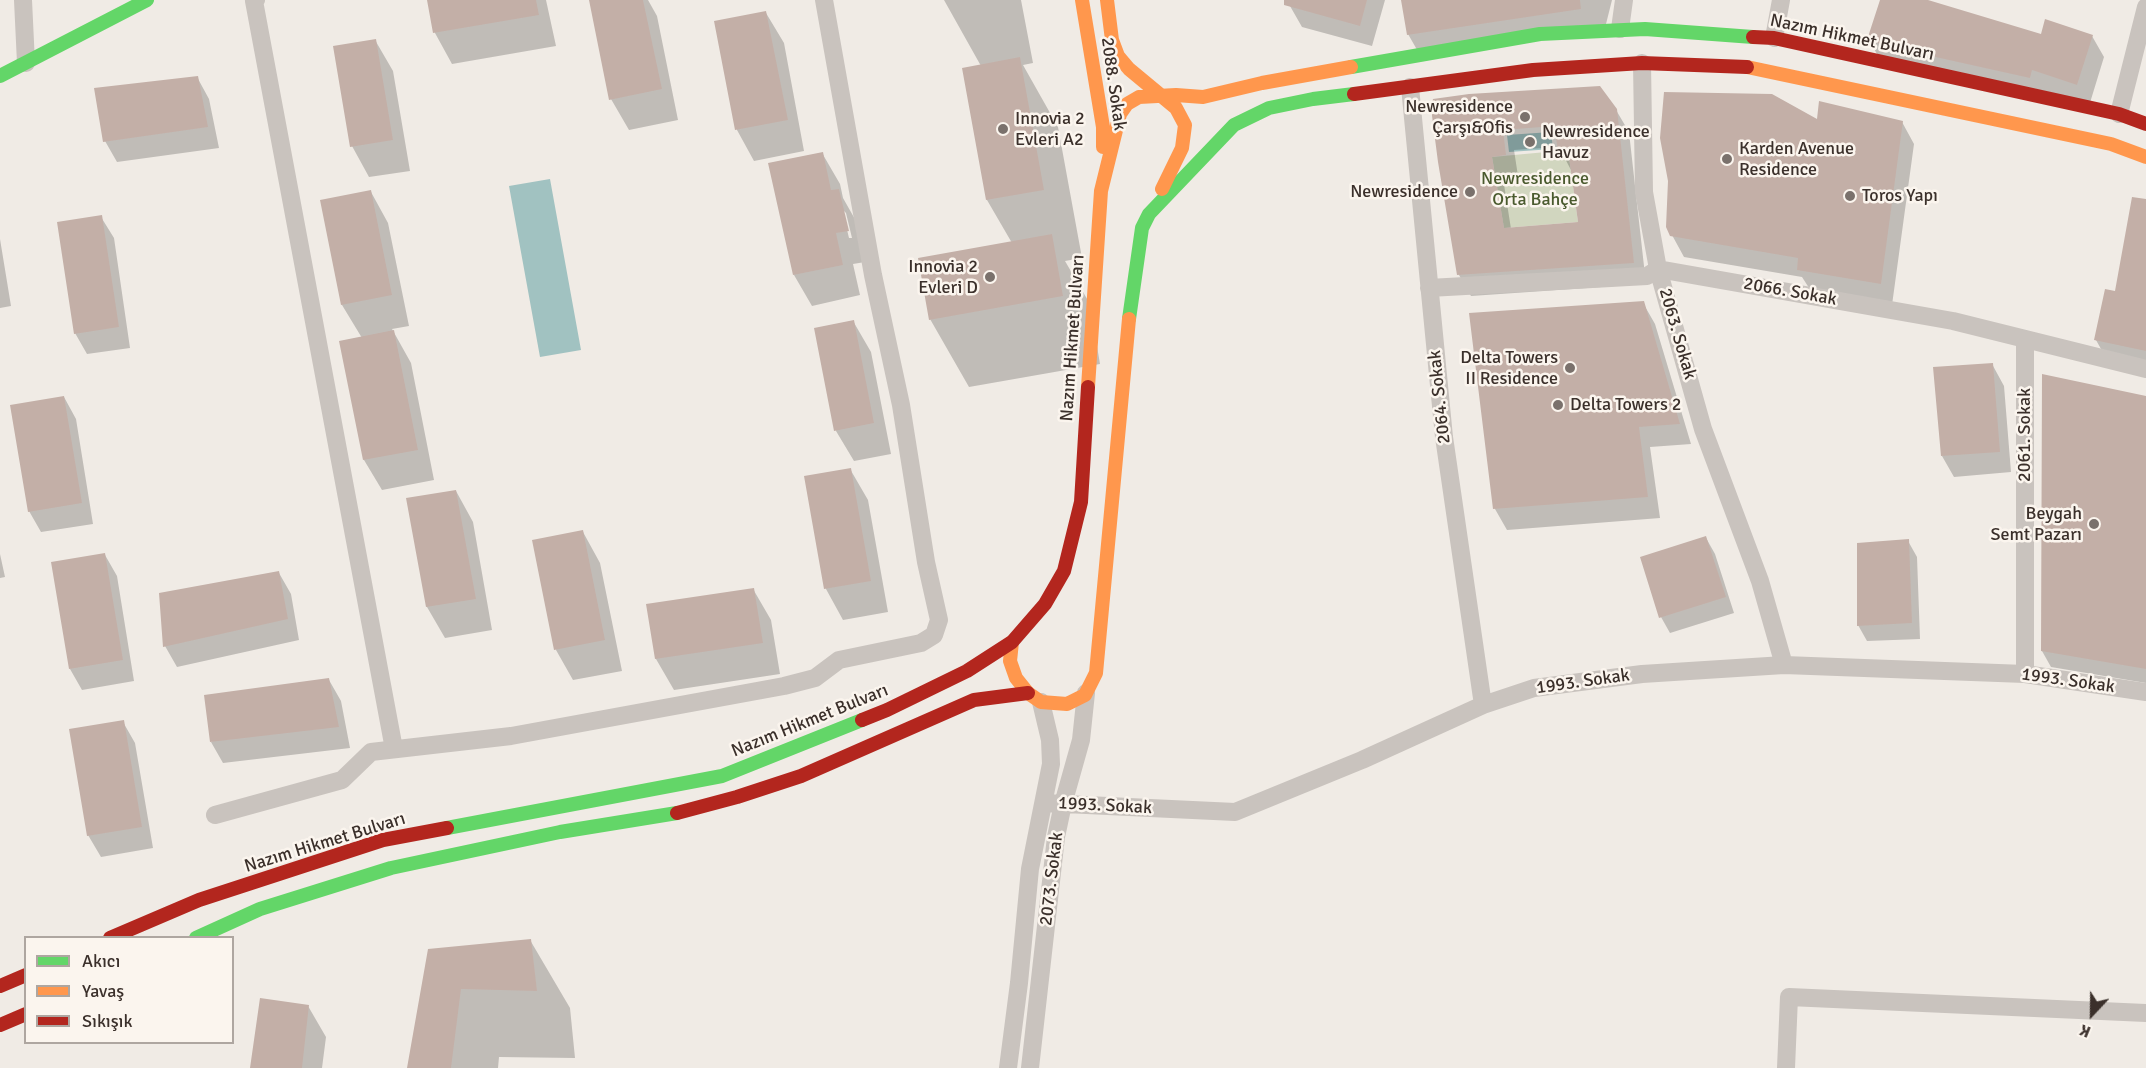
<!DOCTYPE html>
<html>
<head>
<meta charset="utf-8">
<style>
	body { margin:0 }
	#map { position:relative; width:2146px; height:1068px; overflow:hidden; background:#f0ebe5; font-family:Signika,sans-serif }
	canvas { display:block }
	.legend { position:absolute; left:24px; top:936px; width:210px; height:108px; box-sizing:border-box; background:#fbf5ee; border:2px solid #aea6a0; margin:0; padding:8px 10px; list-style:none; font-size:18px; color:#3b302b }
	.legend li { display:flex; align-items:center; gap:12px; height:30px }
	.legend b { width:30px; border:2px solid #aea6a0 }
	.north { position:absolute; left:2062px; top:984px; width:60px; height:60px; -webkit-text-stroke:4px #fbf5ee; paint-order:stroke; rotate:202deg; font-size:16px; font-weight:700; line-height:24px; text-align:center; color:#3b302b }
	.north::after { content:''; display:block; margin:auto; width:21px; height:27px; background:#3b302b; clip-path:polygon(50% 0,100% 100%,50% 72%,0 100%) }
</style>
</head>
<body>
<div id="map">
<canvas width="2146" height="1068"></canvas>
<ul class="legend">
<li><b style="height:8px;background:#63d668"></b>Akıcı</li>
<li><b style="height:8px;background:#ff974d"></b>Yavaş</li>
<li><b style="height:8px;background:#b3261e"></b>Sıkışık</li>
</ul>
<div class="north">K</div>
</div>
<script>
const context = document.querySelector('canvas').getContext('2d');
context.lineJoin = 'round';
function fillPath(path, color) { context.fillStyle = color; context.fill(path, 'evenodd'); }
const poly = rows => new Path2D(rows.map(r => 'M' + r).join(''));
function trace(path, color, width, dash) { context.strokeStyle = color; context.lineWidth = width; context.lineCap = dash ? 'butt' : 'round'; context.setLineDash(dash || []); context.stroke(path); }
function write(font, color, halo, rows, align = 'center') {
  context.font = font + ' Signika,sans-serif'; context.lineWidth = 5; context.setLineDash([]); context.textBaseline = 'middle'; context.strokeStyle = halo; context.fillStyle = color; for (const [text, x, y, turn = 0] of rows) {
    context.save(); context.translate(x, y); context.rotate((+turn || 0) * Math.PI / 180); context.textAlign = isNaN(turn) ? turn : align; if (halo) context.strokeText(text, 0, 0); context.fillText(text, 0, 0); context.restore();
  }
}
const green = poly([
	[1568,150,1578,222,1504,228,1492,157]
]);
const water = poly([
	[1551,132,1553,149,1509,152,1507,135],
	[550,179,581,350,540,357,509,186]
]);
const shadow = poly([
	[429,0,546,0,556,46,452,64,435,33],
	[590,0,648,0,657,16,678,120,629,130,611,99],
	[944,0,1021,0,1033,63,1023,65,1058,127,1082,258,1065,261,1090,304,1100,364,969,387,930,319,1012,243,987,200,963,69,981,66],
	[1291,0,1385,0,1372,46,1302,27,1290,6],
	[1403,0,1612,0,1605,28,1420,55,1408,34],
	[1881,0,1922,0,2042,36,2092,36,2104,57,2089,106,1881,61,1869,40],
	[766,13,784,43,804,151,754,161,737,130,716,22],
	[375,40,393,71,410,171,369,177,352,146],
	[197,77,209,99,219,148,117,162,105,141],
	[1433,108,1616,110,1629,132,1646,284,1471,296,1459,275],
	[1559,147,1572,172,1579,223,1511,229,1503,178,1518,176,1514,150],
	[1818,122,1902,122,1914,144,1892,305,1811,291,1802,277,1684,257,1672,235],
	[822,153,840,184,843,198,856,221,865,262,853,264,860,295,812,306,794,275],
	[842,209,846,213,852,238,849,238],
	[371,192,388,223,409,326,392,329,411,363,434,480,382,490,364,460,362,338,342,305],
	[2146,201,2146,366,2106,358,2096,340,2116,293],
	[101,217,114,238,130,348,87,354,75,333],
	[0,239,11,306,0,308],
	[1643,303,1655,324,1691,444,1650,447,1660,518,1507,530,1495,509,1471,315],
	[853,321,871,352,891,454,854,461,836,431],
	[1992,364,2004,386,2011,472,1954,477,1942,456],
	[64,397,76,419,93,524,41,532,29,511],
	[2146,398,2146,683,2051,667,2042,651],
	[850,469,868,500,888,612,843,620,826,589,805,477],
	[456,491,473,522,492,630,445,638,427,607,408,499],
	[583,532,600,563,622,671,573,680,556,650],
	[1706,538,1715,554,1734,613,1670,633,1661,617],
	[1908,541,1917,557,1920,639,1867,641,1858,625],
	[0,554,5,577,0,578],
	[105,555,117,576,134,681,82,690,70,669],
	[279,573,291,594,299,640,177,667,165,646],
	[753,589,771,620,780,674,674,690,656,659,648,605],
	[329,680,341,701,350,748,223,763,211,742],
	[123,722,135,743,153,848,101,857,88,835],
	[530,940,570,1008,575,1058,499,1057,498,1068,409,1068,429,950],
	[308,1006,326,1037,322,1068,252,1068]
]);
const building = poly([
	[427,0,536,0,539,15,433,33],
	[589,0,643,0,662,89,609,100],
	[1284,0,1367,0,1360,26,1284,5],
	[1401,0,1580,0,1581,9,1407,35],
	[1880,0,1928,0,2041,34,2045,19,2093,35,2077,85,2032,70,2030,78,1895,48,1867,40],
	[766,11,788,120,735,130,714,21],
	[376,39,393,140,350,147,333,46],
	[1020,57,1044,190,986,200,962,68],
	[198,76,208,127,103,142,94,88],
	[1600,86,1617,109,1634,263,1457,275,1438,162,1431,108,1433,99,1469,94],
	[1554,126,1558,151,1568,150,1578,222,1504,228,1492,157,1506,155,1503,130],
	[1664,92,1772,94,1817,119,1819,101,1903,121,1881,284,1797,270,1798,258,1670,236,1666,227,1668,181,1660,138],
	[823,152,831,190,839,189,849,231,836,233,843,265,793,275,768,163],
	[371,190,392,295,341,305,320,200],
	[2132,197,2146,199,2146,351,2094,340,2105,289,2115,291],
	[102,215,119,327,74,334,57,222],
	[1052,234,1063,296,929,320,918,258],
	[1644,301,1680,424,1639,427,1648,497,1493,509,1469,313],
	[854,320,874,423,834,431,814,328],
	[394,330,418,450,363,460,339,341],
	[1993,363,2000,452,1941,456,1933,367],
	[2042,374,2146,396,2146,669,2041,651],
	[64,396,82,503,28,512,10,405],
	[851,468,871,581,824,589,804,476],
	[456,490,476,599,426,607,406,498],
	[583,530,605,640,554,650,532,540],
	[1706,536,1726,597,1659,618,1640,557],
	[1909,539,1912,623,1857,626,1857,543],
	[105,553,123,660,69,669,51,562],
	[279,571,288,619,163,647,159,593],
	[754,588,763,643,655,659,646,604],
	[329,678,339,727,210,742,204,695],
	[124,720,142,827,87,836,69,729],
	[531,939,537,991,461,989,451,1068,407,1068,428,949],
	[260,998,309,1005,302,1068,250,1068]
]);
const street = poly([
	[23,0,26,63],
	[256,0,254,1,394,749],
	[1620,29,1624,0],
	[1774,38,1781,0],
	[1642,63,1644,192,1658,269,1703,429,1760,581,1784,665],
	[1410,87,1444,437,1483,705],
	[2119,114,2146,7],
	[1429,288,1647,276,1658,269,1953,321,2146,369],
	[2025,339,2025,674],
	[1044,803,1235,812,1362,760,1483,705,1534,688,1642,674,1784,665,2025,674,2146,692],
	[215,815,342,780,371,752,511,736,784,686,815,678,839,660,921,643,934,635,939,620,926,562,901,405,873,275,824,0],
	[1008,1068,1019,983,1030,869,1051,764,1050,740,1041,702],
	[1030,1068,1056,837,1063,804,1081,740,1086,693],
	[1786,1068,1789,997,2146,1013]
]);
const fast = poly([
	[1351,67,1540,34,1645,29,1753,37],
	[0,76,147,0],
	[1129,319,1142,228,1149,214,1234,125,1269,108,1313,99,1354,94],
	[447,828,722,776,862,720],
	[196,938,260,909,391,868,560,832,677,813]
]);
const slow = poly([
	[1082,0,1103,127,1103,147],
	[1107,0,1112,40,1118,56,1129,69,1176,108,1185,125,1182,148,1162,189],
	[1747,67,2111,144,2146,157],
	[1088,387,1101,191,1120,114,1127,104,1139,97,1176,95,1203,97,1262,83,1351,67],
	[1012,642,1010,661,1016,678,1028,693,1041,702,1067,704,1085,695,1096,673,1129,319]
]);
const jam = poly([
	[1753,37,1774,38,2119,114,2146,124],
	[1354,94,1533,70,1642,63,1747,67],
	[862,720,887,710,967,671,1012,642,1045,604,1064,571,1081,502,1088,387],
	[677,813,737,797,801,776,974,700,1028,693],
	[110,938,199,900,383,840,447,828],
	[0,986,26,975],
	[0,1025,26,1014]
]);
const markers = [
	[1525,117,6,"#7a716c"],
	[1003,129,6,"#7a716c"],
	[1530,142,6,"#7a716c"],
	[1727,159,6,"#7a716c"],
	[1470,192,6,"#7a716c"],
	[1850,196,6,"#7a716c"],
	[990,277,6,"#7a716c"],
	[1570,368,6,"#7a716c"],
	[1558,405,6,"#7a716c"],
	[2094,524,6,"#7a716c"]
];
const streetNames = [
	["Nazım Hikmet Bulvarı",1852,38,12],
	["2088. Sokak",1113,84,82],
	["2066. Sokak",1790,292,10],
	["2063. Sokak",1677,334,74],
	["Nazım Hikmet Bulvarı",1073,338,-86],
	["2064. Sokak",1440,397,-96],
	["2061. Sokak",2025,435,-90],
	["1993. Sokak",2068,681,8],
	["1993. Sokak",1583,682,-8],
	["Nazım Hikmet Bulvarı",810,721,-22],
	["1993. Sokak",1105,806,3],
	["Nazım Hikmet Bulvarı",325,843,-17],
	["2073. Sokak",1052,879,-83]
];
const poiNames = [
	["Newresidence",1513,107],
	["Çarşı&Ofis",1513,128],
	["Innovia 2",1015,119,"left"],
	["Evleri A2",1015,140,"left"],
	["Newresidence",1542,132,"left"],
	["Havuz",1542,153,"left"],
	["Karden Avenue",1739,149,"left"],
	["Residence",1739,170,"left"],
	["Newresidence",1458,192],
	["Toros Yapı",1862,196,"left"],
	["Innovia 2",978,267],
	["Evleri D",978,288],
	["Delta Towers",1558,358],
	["II Residence",1558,379],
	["Delta Towers 2",1570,405,"left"],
	["Beygah",2082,514],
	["Semt Pazarı",2082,535]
];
const parkNames = [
	["Newresidence",1535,179],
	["Orta Bahçe",1535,200]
];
fillPath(green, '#d1d6bf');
fillPath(water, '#a1c2c1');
fillPath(shadow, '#0003');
fillPath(building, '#c3afa7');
trace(street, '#c9c3be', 18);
trace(fast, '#63d668', 14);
trace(slow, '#ff974d', 14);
trace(jam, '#b3261e', 14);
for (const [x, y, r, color] of markers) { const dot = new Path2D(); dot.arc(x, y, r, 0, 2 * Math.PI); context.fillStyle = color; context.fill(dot); trace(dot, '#fbf5ee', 2); }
write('18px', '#3b302b', '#fbf5ee', streetNames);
write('18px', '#3b302b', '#fbf5ee', poiNames, 'right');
write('18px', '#4a5a2e', '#fbf5ee', parkNames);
</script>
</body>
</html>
